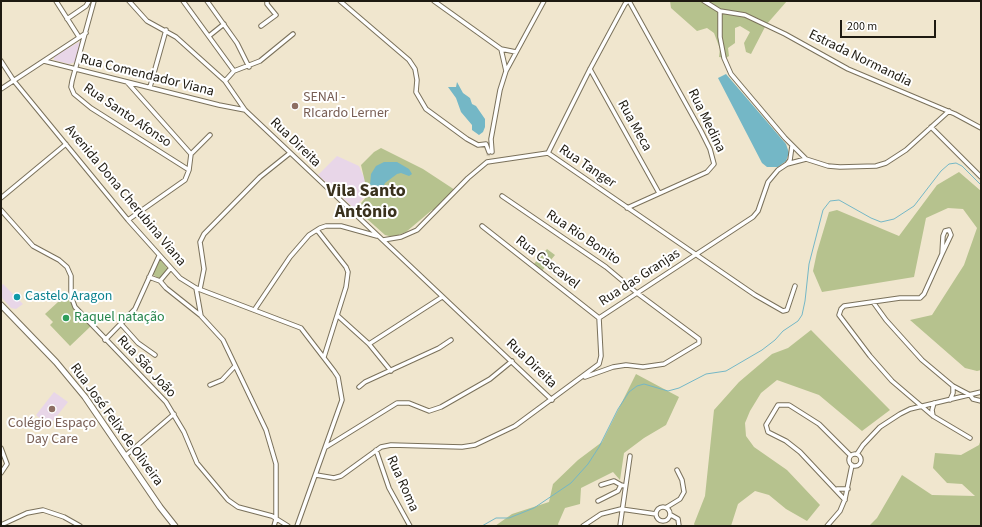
<!DOCTYPE html>
<html>
<head>
<meta charset="utf-8">
<style>
	body { margin:0 }
	#map { position:relative; width:982px; height:527px; overflow:hidden; background:#f0e6ce; font-family:"Source Sans 3",sans-serif }
	canvas { display:block }
	.frame { position:absolute; inset:0; border:2px solid #1e1a11; pointer-events:none }
	.scale { position:absolute; left:840px; top:20px; width:96px; height:18px; box-sizing:border-box; border:2px solid #1e1a11; border-top:0; padding-left:5px; font-size:12px; line-height:14px; white-space:nowrap; color:#1e1a11; -webkit-text-stroke:3px #fff; paint-order:stroke }
</style>
</head>
<body>
<div id="map">
<canvas width="982" height="527"></canvas>
<div class="frame"></div>
<div class="scale">200 m</div>
</div>
<script>
const context = document.querySelector('canvas').getContext('2d');
context.lineJoin = 'round';
function fillPath(path, color) { context.fillStyle = color; context.fill(path, 'evenodd'); }
const poly = rows => new Path2D(rows.map(r => 'M' + r).join(''));
function trace(path, color, width, dash) { context.strokeStyle = color; context.lineWidth = width; context.lineCap = dash ? 'butt' : 'round'; context.setLineDash(dash || []); context.stroke(path); }
function write(font, color, halo, rows, align = 'center') {
  context.font = font + ' "Source Sans 3",sans-serif'; context.lineWidth = 4; context.setLineDash([]); context.textBaseline = 'middle'; context.strokeStyle = halo; context.fillStyle = color; for (const [text, x, y, turn = 0] of rows) {
    context.save(); context.translate(x, y); context.rotate((+turn || 0) * Math.PI / 180); context.textAlign = isNaN(turn) ? turn : align; if (halo) context.strokeText(text, 0, 0); context.fillText(text, 0, 0); context.restore();
  }
}
const education = poly([
	[79,42,81,45,76,62,69,64,54,60,54,56],
	[337,156,359,166,365,180,367,194,354,208,318,175],
	[3,284,23,304,16,309,11,308,1,297,1,286],
	[54,392,68,402,49,426,36,415]
]);
const green = poly([
	[670,1,787,1,766,25,751,54,746,52,744,43,750,32,740,26,735,28,735,43,728,48,729,56,726,58,719,57,720,49,714,33,707,28,697,31,671,8],
	[381,148,423,169,455,190,435,210,432,210,406,232,393,237,385,235,356,209,368,195,361,165,374,152],
	[959,172,981,191,981,370,977,371,965,368,910,320,932,315,964,265,977,228,963,209,948,208,926,218,914,277,822,292,813,271,817,252,829,212,837,210,899,236,937,185],
	[547,249,555,255,541,272,533,265],
	[159,258,168,269,161,280,152,274],
	[71,290,72,304,91,326,70,346,50,325,53,322,45,314],
	[811,330,890,410,862,431,819,395,777,380,761,393,750,411,745,423,746,436,754,447,787,470,820,505,807,521,786,509,769,495,755,491,738,504,731,526,695,526,694,524,705,496,714,410,739,382,772,354,788,348],
	[636,374,679,397,666,425,644,438,624,453,620,480,613,472,581,488,580,504,565,508,558,524,559,526,495,526,512,514,549,502,553,484,578,460,602,442],
	[981,439,981,526,869,526,877,518,902,475,932,495,975,496,962,484,947,483,933,468,935,453,961,455,979,445]
]);
const water = poly([
	[726,74,786,144,789,153,786,161,778,167,767,167,762,163,718,78],
	[457,82,463,93,470,98,472,104,476,106,485,119,485,127,483,132,479,135,472,130,472,125,461,112,456,98,448,87,456,87],
	[384,162,397,162,409,169,412,174,409,176,401,173,397,174,385,183,382,190,370,185,371,174,376,166]
]);
const stream = poly([
	[482,526,496,518,509,518,534,508,571,483,588,464,599,447,618,409,629,392,637,386,644,384,668,391,679,388,706,374,726,371,762,350,775,340,783,331,798,321,802,315,805,301,809,264,823,210,830,201,839,200,871,218,881,222,894,219,914,206,941,171,949,164,956,163,962,166,981,185]
]);
const minorTunnel = poly([
	[488,156,489,152]
]);
const minor = poly([
	[56,1,79,37],
	[94,1,72,81,71,87,74,94,91,108,189,170],
	[129,1,147,21,176,37,225,81,245,110,552,400],
	[183,1,234,71],
	[207,1,237,43,249,67],
	[340,1,409,60,415,69,417,80,416,92,426,109,467,139,478,145,486,144,489,152],
	[434,1,501,49,516,52],
	[704,1,720,11,720,37,724,58,731,74,785,138,806,159],
	[720,11,745,15,785,34,848,69,955,114,981,128],
	[67,19,86,6,89,1],
	[261,26,276,15,267,4,267,1],
	[209,36,224,24],
	[501,49,506,71],
	[1,61,14,81,128,220,180,278,196,288,301,328,334,371,338,377,342,400,297,526],
	[44,61,219,105,245,110],
	[590,69,659,193],
	[225,81,234,71,260,61,293,34],
	[127,82,191,154,189,170,185,180,128,220],
	[150,87,166,30],
	[1,89,86,33],
	[931,127,981,177],
	[492,152,491,139,500,90,506,71,544,1],
	[548,153,755,295,783,311,787,310,795,286],
	[548,153,590,69,625,4,628,1],
	[191,154,210,135],
	[787,164,790,160,792,146],
	[502,196,606,267,637,293,699,339,699,343,664,364,643,367,626,365,613,367,585,377],
	[1,198,66,144],
	[627,208,707,172,714,164,710,149,701,131,629,1],
	[1,210,33,246,59,260,67,267,71,276,71,296,75,307,166,402,184,432,197,463,228,500,238,507,272,516,288,526],
	[482,226,599,318],
	[317,230,346,267,348,272,346,287,324,357],
	[949,230,951,235,942,254,943,236,945,231,949,230],
	[383,240,401,237,417,230,468,178,487,162,548,153],
	[942,254,924,294,920,298,900,298,844,306,841,309,839,315,870,356,892,381,933,416,970,438],
	[149,277,160,281,170,269],
	[160,281,166,288,200,315],
	[196,288,201,316,223,340,266,430,276,464,276,519,274,526],
	[200,289,204,269,200,242,204,234,260,177,290,153],
	[873,302,886,320,922,360,953,386,970,395,973,399,981,401],
	[255,309,290,257,309,235,320,228,326,226,341,226,377,236],
	[338,316,369,344,391,371],
	[121,324,138,343,155,355],
	[105,340,135,309,159,256],
	[369,344,442,297],
	[210,385,222,380,235,366],
	[359,387,365,382,439,348,451,340],
	[950,400,953,393,953,386],
	[933,416,932,410,934,403],
	[326,447,397,403,409,403,429,411,441,407,490,379,512,361],
	[1,448,7,464,1,473],
	[376,450,389,488,410,526],
	'849 460a6 6 0 1 1 12 0a6 6 0 1 1-12 0Z',
	[857,454,863,445,880,427,900,414,910,409,981,392],
	[125,456,174,414],
	[316,475,334,478,341,476,381,447,391,445,462,447,475,445,515,426,599,364,601,356,599,318,753,217,758,211,768,182,778,170,787,164,806,159,828,166,840,167,876,166,886,163,906,150,949,111],
	[601,485,614,481,621,485],
	[837,489,848,489],
	[845,500,800,452,786,441,768,432,766,425,778,405,789,405,819,424,850,455],
	[598,501,618,491,621,485,625,486],
	'656 514a7 7 0 1 1 14 0a7 7 0 1 1-14 0Z',
	[667,507,680,499,684,492,682,480,677,470],
	[671,515,678,519,679,526],
	[1,525,27,513,43,510,64,517,80,526],
	[583,526,601,514,621,509,656,514],
	[620,526,630,456],
	[827,526,840,511,845,499,852,465]
]);
const secondary = poly([
	[1,305,56,362,85,397,160,507,175,526]
]);
const markers = [
	[295,106,4,"#8d6e63"],
	[17,297,4,"#0f9aa8"],
	[66,318,4,"#2e9e5b"],
	[52,409,4,"#8d6e63"]
];
const streetNames = [
	["Estrada Normandia",860,59,26],
	["Rua Comendador Viana",147,76,14],
	["Rua Santo Afonso",127,116,34],
	["Rua Medina",706,121,64],
	["Rua Meca",634,126,61],
	["Rua Direita",295,143,44],
	["Rua Tanger",587,167,34],
	["Avenida Dona Cherubina Viana",125,196,50],
	["Rua Rio Bonito",583,238,34],
	["Rua Cascavel",547,263,38],
	["Rua das Granjas",640,278,-33],
	["Rua Direita",531,364,44],
	["Rua São João",146,367,47],
	["Rua José Felix de Oliveira",116,425,54],
	["Rua Roma",402,484,66]
];
const educationNames = [
	["SENAI -",303,98],
	["RIcardo Lerner",303,114],
	["Colégio Espaço",52,424,"center"],
	["Day Care",52,440,"center"]
];
const cultureNames = [
	["Castelo Aragon",25,297]
];
const leisureNames = [
	["Raquel natação",74,318]
];
const districtNames = [
	["Vila Santo",366,192],
	["Antônio",366,213]
];
fillPath(education, '#e8d6e8');
fillPath(green, '#b6c28e');
fillPath(water, '#74b7c6');
trace(stream, '#74b7c6', 1);
trace(minorTunnel, '#d0c7b2', 3.5, [3.5, 2]);
trace(minor, '#7a715b', 5.5);
trace(secondary, '#7a715b', 7);
trace(minor, '#fff', 3.5);
trace(secondary, '#fff', 5);
for (const [x, y, r, color] of markers) { const dot = new Path2D(); dot.arc(x, y, r, 0, 2 * Math.PI); context.fillStyle = color; context.fill(dot); trace(dot, '#fff', 1.5); }
write('14px', '#1e1a11', '#fff', streetNames);
write('14px', '#785e54', '#fff', educationNames, 'left');
write('14px', '#0d838f', '#fff', cultureNames, 'left');
write('14px', '#27864d', '#fff', leisureNames, 'left');
write('bold 18px', '#39311d', '#fff', districtNames);
</script>
</body>
</html>
